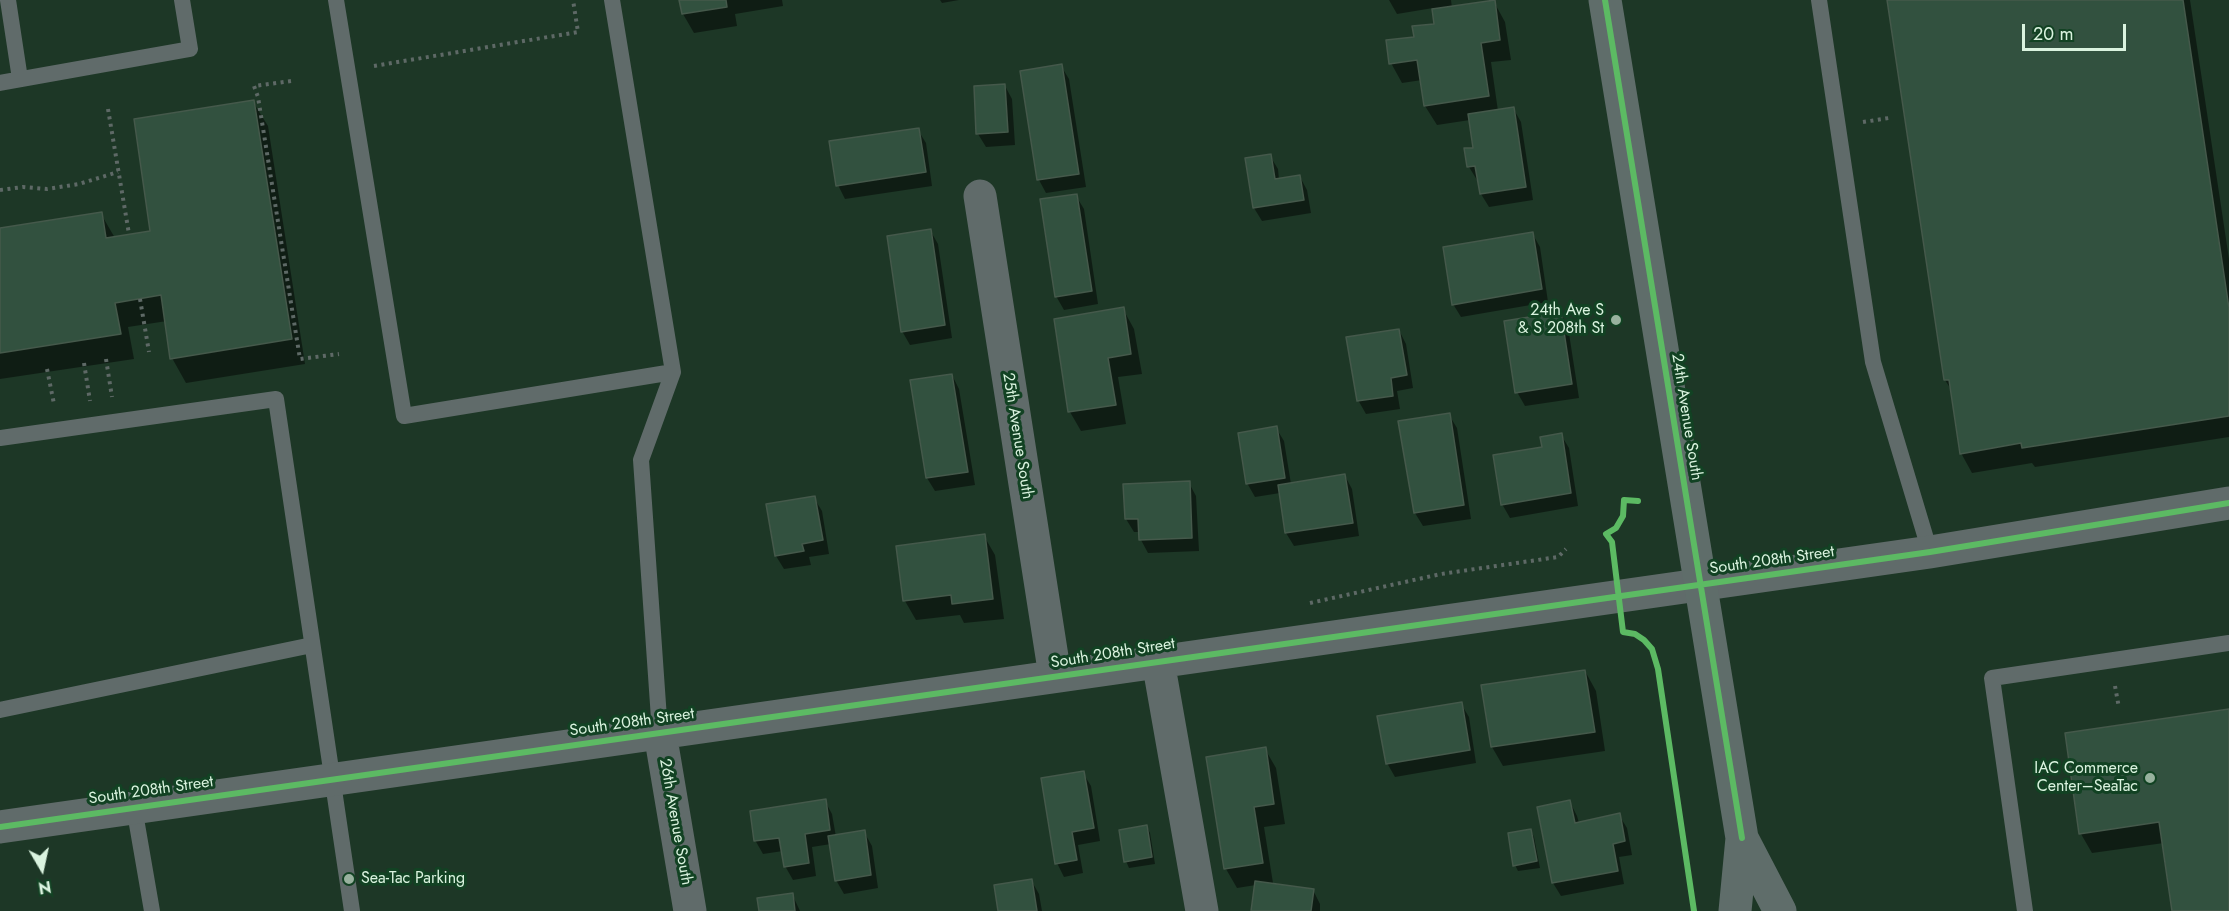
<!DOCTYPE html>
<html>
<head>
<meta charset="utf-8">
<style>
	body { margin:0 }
	#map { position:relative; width:2229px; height:911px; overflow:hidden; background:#1d3726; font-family:Jost,sans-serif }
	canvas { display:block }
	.north { position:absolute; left:12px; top:839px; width:60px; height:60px; -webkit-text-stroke:4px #124223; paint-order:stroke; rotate:171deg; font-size:16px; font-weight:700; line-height:24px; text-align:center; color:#daf3df }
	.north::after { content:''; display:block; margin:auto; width:21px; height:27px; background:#daf3df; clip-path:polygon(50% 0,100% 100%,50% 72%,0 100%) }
	.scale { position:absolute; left:2022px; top:24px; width:104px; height:27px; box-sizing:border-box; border:3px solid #daf3df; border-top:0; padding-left:8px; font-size:18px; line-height:21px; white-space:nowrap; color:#daf3df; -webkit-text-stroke:4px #124223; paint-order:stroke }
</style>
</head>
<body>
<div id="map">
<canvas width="2229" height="911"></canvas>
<div class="north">N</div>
<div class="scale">20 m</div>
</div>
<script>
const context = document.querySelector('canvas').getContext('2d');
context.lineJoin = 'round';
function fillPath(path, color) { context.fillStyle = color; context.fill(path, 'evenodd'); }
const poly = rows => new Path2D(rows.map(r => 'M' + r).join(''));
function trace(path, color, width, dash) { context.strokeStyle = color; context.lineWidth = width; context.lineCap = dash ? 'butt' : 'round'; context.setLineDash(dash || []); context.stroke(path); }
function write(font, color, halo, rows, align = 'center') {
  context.font = font + ' Jost,sans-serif'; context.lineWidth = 6; context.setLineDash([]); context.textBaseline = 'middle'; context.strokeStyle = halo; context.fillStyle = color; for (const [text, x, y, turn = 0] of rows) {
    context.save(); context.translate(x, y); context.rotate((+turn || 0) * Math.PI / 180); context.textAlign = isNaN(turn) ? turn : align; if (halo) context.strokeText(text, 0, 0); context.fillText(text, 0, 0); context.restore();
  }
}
const shadow = poly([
	[681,0,782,0,783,6,735,14,737,26,694,33,683,14],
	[940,0,959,0,942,3],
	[1389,0,1451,0,1452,8,1494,2,1505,22,1511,60,1491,62,1498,111,1513,108,1521,122,1533,200,1489,207,1481,194,1479,180,1477,180,1469,167,1474,149,1470,120,1437,125,1425,106,1422,80,1402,83,1391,63,1415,38,1435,25,1433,8,1397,14],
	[1888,0,2190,0,2229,259,2229,437,2035,467,2032,463,1972,473,1961,453,1952,391,1945,380],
	[1061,66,1069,79,1086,187,1046,193,1039,180,1022,72],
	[1005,86,1012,99,1015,145,986,147,978,134],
	[253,102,268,126,305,364,186,383,172,358,167,321,128,327,134,359,0,379,0,230,101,214,115,238,152,232],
	[918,130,926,143,932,186,845,199,838,185],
	[1270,156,1278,169,1279,180,1300,177,1307,190,1311,213,1262,221,1254,208],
	[1076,196,1084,209,1098,304,1064,310,1056,296],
	[930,230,938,244,952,338,910,345,902,331],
	[1532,233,1540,247,1548,302,1461,317,1453,304],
	[1123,309,1134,329,1142,374,1118,377,1126,424,1081,431,1070,412],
	[1561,314,1568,327,1579,398,1525,406,1517,392],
	[1399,330,1406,344,1413,388,1397,391,1400,409,1366,414,1358,400],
	[952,375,959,389,975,485,935,491,927,478,912,382],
	[1449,415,1457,428,1471,519,1423,526,1415,513,1400,422],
	[1276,428,1284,441,1291,484,1345,476,1352,489,1359,536,1294,546,1286,533,1280,493,1255,497,1247,483],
	[1561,435,1569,448,1578,506,1510,518,1502,504,1544,449],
	[1189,483,1196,496,1199,551,1148,553,1141,540,1140,532,1134,532,1126,519],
	[814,498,822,511,829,554,809,557,811,565,784,569,776,556],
	[984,536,995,555,1004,619,964,623,960,615,916,620,905,601],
	[1585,671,1596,691,1605,751,1503,766,1492,747],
	[1461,704,1469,717,1476,763,1395,777,1387,763],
	[2229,710,2229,911,2174,911,2164,843,2092,853,2081,834,2066,735],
	[1265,749,1276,768,1285,824,1264,827,1273,883,1267,884,1313,890,1320,904,1320,911,1253,911,1256,885,1237,888,1226,869,1208,758],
	[1083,773,1091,786,1100,841,1078,845,1083,873,1064,877,1057,863],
	[825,801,832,814,836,837,864,832,872,846,878,888,844,894,836,880,831,844,812,847,816,876,793,880,785,866,783,851,763,854,755,840],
	[1570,802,1577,816,1579,823,1619,815,1627,828,1632,855,1619,857,1624,884,1561,896,1553,883,1539,808],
	[1147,827,1150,833,1155,864,1129,868,1126,861],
	[1531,831,1534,837,1540,868,1518,871,1515,865],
	[1031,880,1039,894,1042,911,1000,911],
	[792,894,800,911,761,911]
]);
const building = poly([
	[679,0,726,0,727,7,682,14,679,0],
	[1495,0,1500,40,1481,43,1489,96,1424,106,1417,60,1389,64,1386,40,1414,37,1412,26,1434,24,1432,9,1495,0],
	[1887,0,2183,0,2229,308,2229,416,2022,448,2021,443,1960,454,1949,380,1944,380,1887,0],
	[1062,64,1079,174,1037,180,1020,71,1062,64],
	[1005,84,1008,132,976,134,974,86,1005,84],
	[254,100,292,339,170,359,161,295,115,303,121,334,0,353,0,228,102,212,106,238,150,231,134,119,254,100],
	[1514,107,1526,187,1480,194,1475,166,1467,167,1464,148,1473,148,1468,114,1514,107],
	[919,128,926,172,836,186,829,141,919,128],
	[1271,154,1275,179,1300,175,1304,200,1253,208,1245,158,1271,154],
	[1077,194,1092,291,1055,297,1040,199,1077,194],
	[931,229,945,325,901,332,887,236,931,229],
	[1533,232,1542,289,1452,305,1443,247,1533,232],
	[1124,307,1131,354,1108,358,1116,405,1068,412,1054,319,1124,307],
	[1561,312,1572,384,1515,393,1504,321,1561,312],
	[1399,329,1407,375,1391,378,1393,396,1357,401,1346,337,1399,329],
	[952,374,968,472,926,478,910,380,952,374],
	[1450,413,1464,505,1414,513,1398,421,1450,413],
	[1277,426,1285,478,1246,484,1238,433,1277,426],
	[1562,433,1571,493,1501,505,1493,455,1542,447,1540,437,1562,433],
	[1345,474,1353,523,1285,533,1278,485,1345,474],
	[1190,481,1192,538,1139,540,1138,519,1125,519,1123,484,1190,481],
	[815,496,823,540,802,544,804,551,775,556,766,504,815,496],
	[985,534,993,599,952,604,951,595,903,601,896,546,985,534],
	[1585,670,1595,732,1491,747,1481,685,1585,670],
	[1462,702,1470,750,1386,764,1377,716,1462,702],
	[2229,709,2229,911,2172,911,2159,822,2079,834,2065,733,2229,709],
	[1266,747,1274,804,1254,807,1263,863,1224,869,1206,757,1266,747],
	[1084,771,1094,828,1072,832,1077,860,1055,864,1041,778,1084,771],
	[826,799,830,830,805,834,809,863,784,867,779,838,754,841,750,811,826,799],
	[1570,800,1575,823,1620,813,1625,841,1613,844,1618,871,1552,883,1537,807,1570,800],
	[1147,825,1152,857,1124,862,1119,830,1147,825],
	[1531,829,1537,861,1513,866,1508,833,1531,829],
	[865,830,871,875,835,881,828,836,865,830],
	[1032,879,1037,911,998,911,994,885,1032,879],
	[1255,881,1314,889,1311,911,1251,911,1255,881],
	[793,893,795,911,759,911,757,898,793,893]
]);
const path = poly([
	[374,66,578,32,573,0],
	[291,81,254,86,258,97,300,359,339,354],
	[108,109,129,234],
	[1863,122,1889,118],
	[0,190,23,187,47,189,79,184,118,172],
	[140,299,149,352],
	[106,359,112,397],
	[84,363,90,401],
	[47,369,54,404],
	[1310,603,1441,574,1558,557,1566,549],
	[2115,686,2119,708]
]);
const lane = poly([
	[8,0,20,79],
	[336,0,404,416,673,372,612,0],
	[1819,0,1873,362,1930,552],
	[0,83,190,49,182,0],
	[0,438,276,399,352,911],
	[0,710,312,645],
	[660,733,641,460,673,372],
	[134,807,152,911],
	[2025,911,1992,678,2229,643]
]);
const street = poly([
	[980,196,1055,676],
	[1158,661,1202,911],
	[660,733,690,911],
	[0,827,1930,552,2229,503]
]);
const secondary = poly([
	[1605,0,1742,838,1735,911],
	[1742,838,1780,911]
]);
const cycleway = poly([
	[1605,0,1742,838],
	[1638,501,1624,500,1623,516,1616,528,1606,534,1612,542,1623,632,1635,634,1644,640,1652,649,1658,669,1694,911],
	[0,827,1930,552,2229,503]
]);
const markers = [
	[1616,320,6,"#98b19e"],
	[2150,778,6,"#98b19e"],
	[349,879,6,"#98b19e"]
];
const poiNames = [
	["24th Ave S",1604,311],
	["& S 208th St",1604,329],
	["IAC Commerce",2138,769],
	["Center–SeaTac",2138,787],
	["Sea-Tac Parking",361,879,"left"]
];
const streetNames = [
	["24th Avenue South",1686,417,81],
	["25th Avenue South",1017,436,81],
	["South 208th Street",1772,561,-8],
	["South 208th Street",1113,654,-9],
	["South 208th Street",632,723,-8],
	["South 208th Street",151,791,-8],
	["26th Avenue South",675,822,80]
];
fillPath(shadow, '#0007');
fillPath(building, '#32513f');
trace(building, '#45594b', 1.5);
trace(path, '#5e6966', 4, [3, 4.5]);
trace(lane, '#606b6a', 16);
trace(street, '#606b6a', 33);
trace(secondary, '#5f6d6a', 33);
trace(cycleway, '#5cba63', 6);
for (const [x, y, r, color] of markers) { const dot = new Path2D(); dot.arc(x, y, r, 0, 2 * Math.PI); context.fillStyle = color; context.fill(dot); trace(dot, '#124223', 2); }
write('16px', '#daf3df', '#124223', poiNames, 'right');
write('16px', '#daf3df', '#124223', streetNames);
</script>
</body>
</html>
